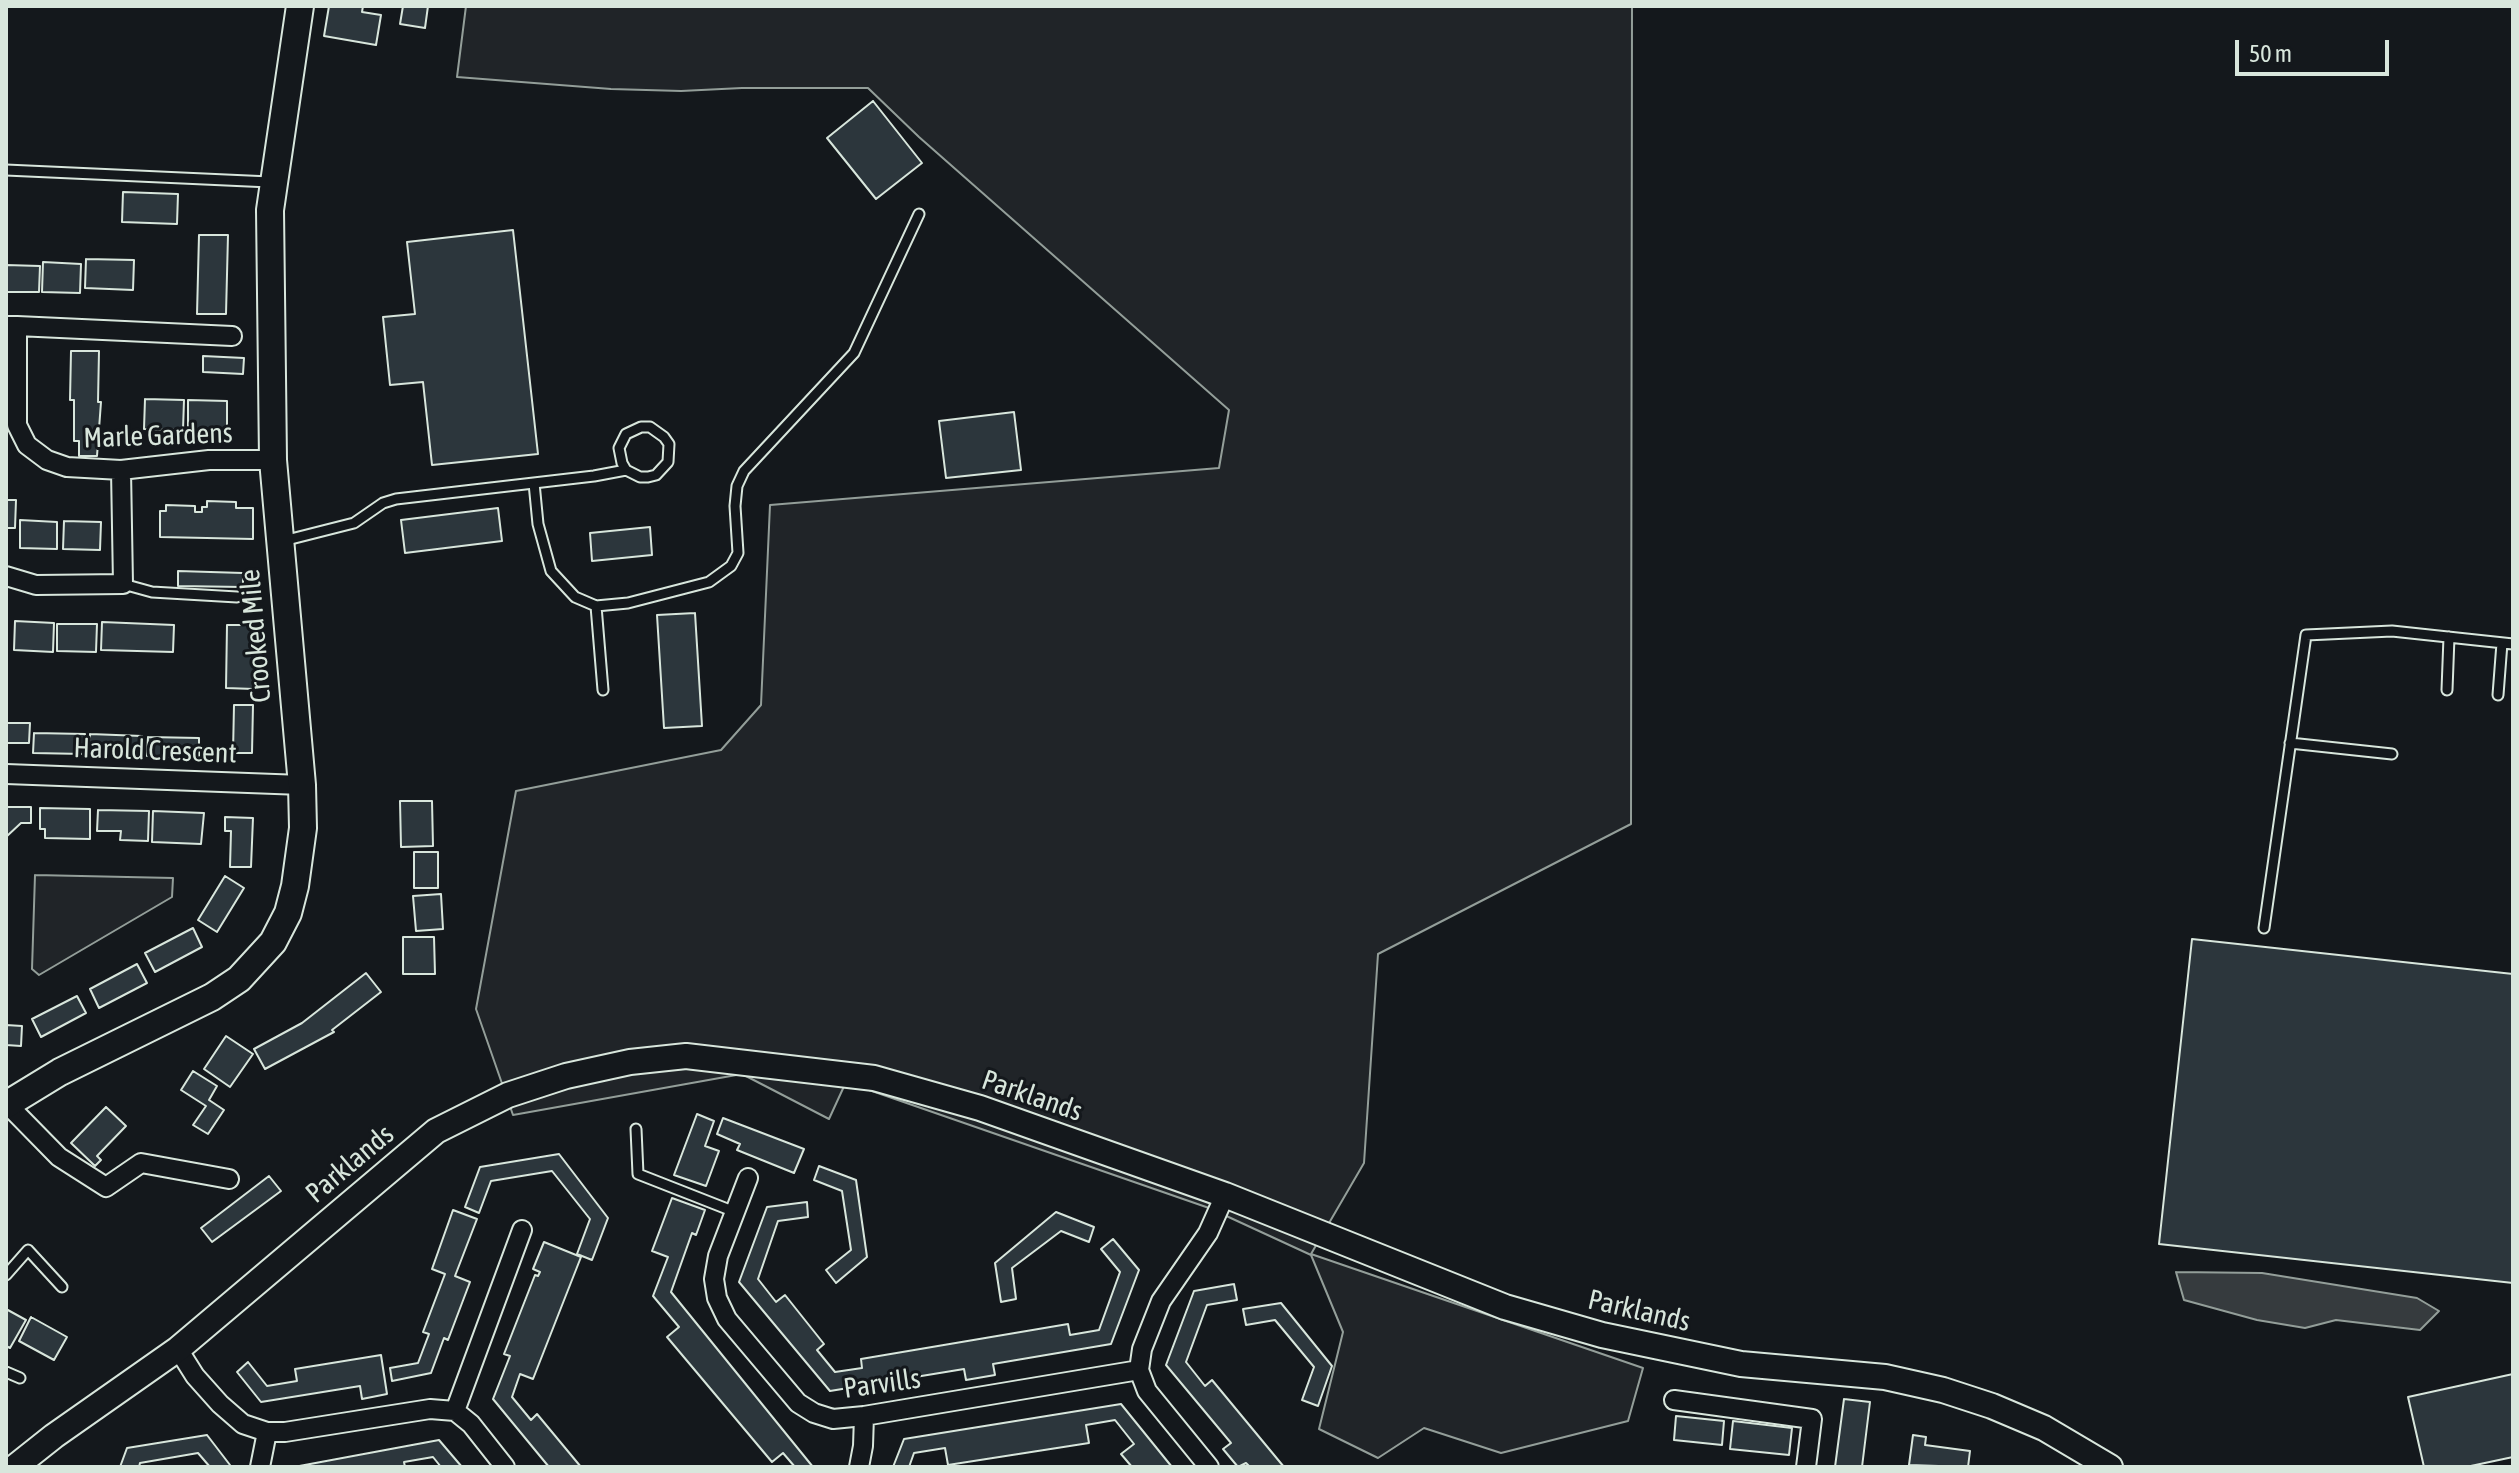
<!DOCTYPE html>
<html>
<head>
<meta charset="utf-8">
<style>
	body { margin:0 }
	#map { position:relative; width:2519px; height:1473px; overflow:hidden; background:#14181c; font-family:"Asap Condensed",sans-serif }
	canvas { display:block }
	.frame { position:absolute; inset:0; border:8px solid #d8e6dc; pointer-events:none }
	.scale { position:absolute; left:2235px; top:40px; width:154px; height:36px; box-sizing:border-box; border:4px solid #d8e6dc; border-top:0; padding-left:10px; font-size:24px; line-height:28px; white-space:nowrap; color:#d8e6dc; -webkit-text-stroke:6px #14181c; paint-order:stroke }
</style>
</head>
<body>
<div id="map">
<canvas width="2519" height="1473"></canvas>
<div class="frame"></div>
<div class="scale">50 m</div>
</div>
<script>
const context = document.querySelector('canvas').getContext('2d');
context.lineJoin = 'round';
function fillPath(path, color) { context.fillStyle = color; context.fill(path, 'evenodd'); }
const poly = rows => new Path2D(rows.map(r => 'M' + r).join(''));
function trace(path, color, width, dash) { context.strokeStyle = color; context.lineWidth = width; context.lineCap = dash ? 'butt' : 'round'; context.setLineDash(dash || []); context.stroke(path); }
function write(font, color, halo, rows, align = 'center') {
  context.font = font + ' "Asap Condensed",sans-serif'; context.lineWidth = 6; context.setLineDash([]); context.textBaseline = 'middle'; context.strokeStyle = halo; context.fillStyle = color; for (const [text, x, y, turn = 0] of rows) {
    context.save(); context.translate(x, y); context.rotate((+turn || 0) * Math.PI / 180); context.textAlign = isNaN(turn) ? turn : align; if (halo) context.strokeText(text, 0, 0); context.fillText(text, 0, 0); context.restore();
  }
}
const green = poly([
	[466,6,1632,6,1631,824,1378,954,1364,1163,1311,1254,1643,1368,1628,1421,1501,1453,1424,1428,1378,1458,1319,1429,1343,1332,1311,1255,1209,1208,846,1082,829,1119,742,1074,513,1115,476,1009,516,791,721,750,761,705,770,505,1219,468,1229,410,919,137,868,88,742,88,681,91,611,89,457,77,466,6],
	[35,875,173,878,172,897,39,975,32,969,35,875]
]);
const water = poly([
	[2176,1272,2262,1273,2417,1298,2439,1311,2420,1330,2336,1320,2305,1328,2257,1320,2184,1300,2176,1272]
]);
const building = poly([
	[329,6,363,6,362,12,381,15,376,45,324,36,329,6],
	[403,6,428,6,425,28,400,24,403,6],
	[873,101,922,163,876,199,827,138,873,101],
	[123,192,178,194,177,224,122,222,123,192],
	[513,230,538,454,432,465,423,382,390,385,383,317,415,314,407,242,513,230],
	[199,235,228,235,226,314,197,314,199,235],
	[86,259,134,260,133,290,85,288,86,259],
	[43,262,81,264,80,293,42,292,43,262],
	[6,265,40,266,39,292,6,292,6,265],
	[71,351,99,351,98,402,101,402,97,456,79,456,79,441,74,441,74,400,70,400,71,351],
	[203,356,244,358,243,374,203,372,203,356],
	[145,399,184,400,183,430,144,429,145,399],
	[188,400,227,401,227,431,188,429,188,400],
	[1014,412,1021,470,946,478,939,421,1014,412],
	[6,500,16,500,15,528,6,528,6,500],
	[207,501,236,502,236,508,253,508,253,539,160,537,160,511,166,511,166,505,195,506,195,512,202,512,202,507,207,507,207,501],
	[498,508,502,541,405,553,401,520,498,508],
	[20,520,57,522,57,549,20,548,20,520],
	[64,521,101,522,100,550,63,549,64,521],
	[650,527,652,555,592,561,590,533,650,527],
	[178,571,243,573,243,587,178,586,178,571],
	[695,613,702,726,664,728,657,615,695,613],
	[15,621,54,623,53,652,14,650,15,621],
	[102,622,174,625,173,652,101,650,102,622],
	[57,624,97,624,96,652,57,651,57,624],
	[227,625,256,625,254,689,226,688,227,625],
	[234,705,253,705,252,753,233,753,234,705],
	[6,723,30,723,29,743,6,743,6,723],
	[34,733,85,734,84,754,33,753,34,733],
	[90,734,142,736,141,756,89,754,90,734],
	[148,737,199,738,199,758,147,756,148,737],
	[400,801,432,801,433,846,401,847,400,801],
	[6,807,31,807,31,823,21,823,6,837,6,807],
	[40,808,90,809,90,839,45,838,45,829,40,829,40,808],
	[98,810,149,811,148,841,120,840,121,831,97,831,98,810],
	[153,811,204,813,201,844,152,842,153,811],
	[225,817,253,818,251,867,230,867,231,831,225,831,225,817],
	[414,852,438,852,438,888,414,888,414,852],
	[225,876,244,888,217,932,198,920,225,876],
	[441,894,443,929,416,931,413,896,441,894],
	[193,928,202,947,155,972,145,953,193,928],
	[403,937,434,937,435,974,403,974,403,937],
	[2192,939,2513,974,2513,1283,2159,1244,2192,939],
	[137,964,147,983,99,1008,90,989,137,964],
	[366,973,381,992,332,1030,334,1032,265,1069,254,1049,302,1023,366,973],
	[77,996,86,1013,41,1037,32,1019,77,996],
	[6,1025,22,1026,21,1046,6,1045,6,1025],
	[226,1036,253,1054,230,1087,204,1069,226,1036],
	[193,1071,217,1086,209,1100,224,1110,208,1134,193,1125,206,1106,181,1090,193,1071],
	[106,1107,126,1126,97,1156,101,1160,95,1166,71,1143,106,1107],
	[697,1114,714,1121,705,1146,719,1151,706,1186,674,1175,697,1114],
	[723,1118,804,1149,794,1173,737,1150,740,1144,717,1134,723,1118],
	[559,1154,608,1218,592,1260,577,1254,590,1219,552,1171,491,1181,479,1213,465,1207,480,1167,559,1154],
	[819,1166,856,1180,867,1257,836,1283,826,1270,851,1250,842,1191,814,1180,819,1166],
	[269,1176,281,1191,212,1242,201,1228,269,1176],
	[672,1198,705,1210,696,1235,692,1233,671,1292,813,1467,795,1467,783,1453,772,1462,667,1337,679,1327,653,1296,668,1257,652,1251,672,1198],
	[807,1202,808,1217,778,1221,758,1279,776,1302,785,1295,824,1344,817,1350,835,1372,862,1368,861,1359,1068,1324,1070,1335,1099,1330,1120,1272,1101,1249,1113,1239,1139,1270,1111,1344,993,1364,995,1375,966,1380,964,1369,830,1391,739,1282,767,1207,807,1202],
	[453,1210,477,1219,455,1276,470,1282,448,1340,444,1338,431,1373,392,1381,390,1368,418,1363,429,1334,423,1332,445,1274,432,1269,453,1210],
	[1056,1212,1094,1227,1089,1242,1061,1231,1012,1268,1016,1299,1001,1302,995,1263,1056,1212],
	[544,1242,581,1257,533,1379,520,1374,512,1397,531,1420,537,1414,581,1467,549,1467,493,1399,510,1356,504,1354,535,1275,538,1276,540,1272,533,1269,544,1242],
	[1234,1284,1237,1300,1207,1305,1186,1362,1205,1386,1212,1380,1284,1467,1250,1467,1246,1463,1238,1467,1223,1449,1231,1443,1166,1365,1194,1291,1234,1284],
	[1281,1303,1332,1366,1318,1406,1302,1400,1314,1367,1275,1320,1246,1325,1243,1309,1281,1303],
	[6,1309,26,1320,10,1348,6,1346,6,1309],
	[31,1317,67,1337,54,1360,19,1341,31,1317],
	[381,1355,387,1394,362,1399,360,1386,261,1402,237,1372,248,1362,267,1386,297,1381,295,1369,381,1355],
	[2513,1374,2513,1457,2466,1467,2424,1467,2408,1397,2513,1374],
	[1844,1399,1870,1402,1862,1467,1835,1467,1844,1399],
	[1121,1404,1172,1467,1132,1467,1121,1454,1134,1444,1115,1420,1086,1425,1089,1443,948,1465,945,1448,914,1453,909,1467,893,1467,904,1439,1121,1404],
	[1676,1416,1724,1421,1722,1445,1674,1440,1676,1416],
	[1733,1421,1792,1428,1789,1455,1730,1449,1733,1421],
	[207,1435,230,1465,227,1467,210,1467,198,1453,140,1463,139,1467,120,1467,127,1448,207,1435],
	[1913,1435,1926,1437,1925,1445,1970,1451,1968,1467,1909,1465,1913,1435],
	[439,1440,462,1467,441,1467,433,1457,404,1462,405,1467,294,1467,439,1440]
]);
const service = poly([
	[6,170,270,182],
	[534,483,538,524,551,571,575,597,596,606,628,603,709,582,731,566,738,553,735,506,737,486,744,471,854,353,919,214],
	[283,541,354,523,383,503,396,499,594,476,626,470,640,477,648,477,656,475,668,462,669,444,664,437,650,427,641,427,626,434,619,448,622,463,626,470],
	[123,584,152,592,237,597],
	[596,606,603,690],
	[2447,690,2449,637],
	[2498,695,2502,643],
	[2290,743,2392,754],
	[2264,928,2306,635,2392,631,2513,644],
	[636,1129,638,1174,735,1212],
	[6,1275,28,1250,62,1287],
	[6,1372,20,1378]
]);
const minor = poly([
	[6,326,17,326,17,425,27,445,47,460,67,467,121,470,209,460,273,460],
	[17,326,232,336],
	[6,576,36,585,123,584,121,470],
	[6,774,302,785],
	[7,1104,59,1157,106,1187,141,1163,229,1179],
	[748,1178,718,1256,714,1279,717,1298,727,1319,798,1403,814,1413,833,1419,864,1416,1139,1370],
	[178,1349,195,1376,220,1404,243,1424,267,1432,285,1432,430,1409,455,1411,471,1424,505,1467],
	[1674,1400,1812,1419,1806,1467],
	[455,1411,522,1230],
	[260,1467,267,1432],
	[859,1467,863,1446,864,1416],
	[1209,1467,1147,1391,1139,1370,1142,1349,1161,1301,1208,1233,1225,1195]
]);
const tertiary = poly([
	[15,1467,54,1436,178,1349,436,1131,508,1095,566,1076,630,1062,686,1056,874,1078,980,1108,1225,1195,1505,1307,1602,1335,1741,1364,1885,1377,1943,1390,1992,1406,2044,1428,2110,1467]
]);
const secondary = poly([
	[6,1105,60,1072,212,997,239,979,273,942,288,913,295,886,303,828,302,785,273,460,270,210,300,6]
]);
const streetNames = [
	["Marle Gardens",158,436,-2],
	["Crooked Mile",256,636,-95],
	["Harold Crescent",155,751,2],
	["Parklands",1032,1096,19],
	["Parklands",350,1164,-40],
	["Parklands",1639,1311,13],
	["Parvills",882,1384,-8]
];
fillPath(green, '#202428');
trace(green, '#939e99', 2);
fillPath(water, '#363b3e');
trace(water, '#939e99', 2);
fillPath(building, '#2c363c');
trace(building, '#d8e6dc', 2);
trace(service, '#d8e6dc', 13);
trace(minor, '#d8e6dc', 22);
trace(tertiary, '#d8e6dc', 28);
trace(secondary, '#d8e6dc', 30);
trace(service, '#14181c', 9);
trace(minor, '#14181c', 18);
trace(tertiary, '#14181c', 24);
trace(secondary, '#14181c', 26);
write('28px', '#d8e6dc', '#14181c', streetNames);
</script>
</body>
</html>
